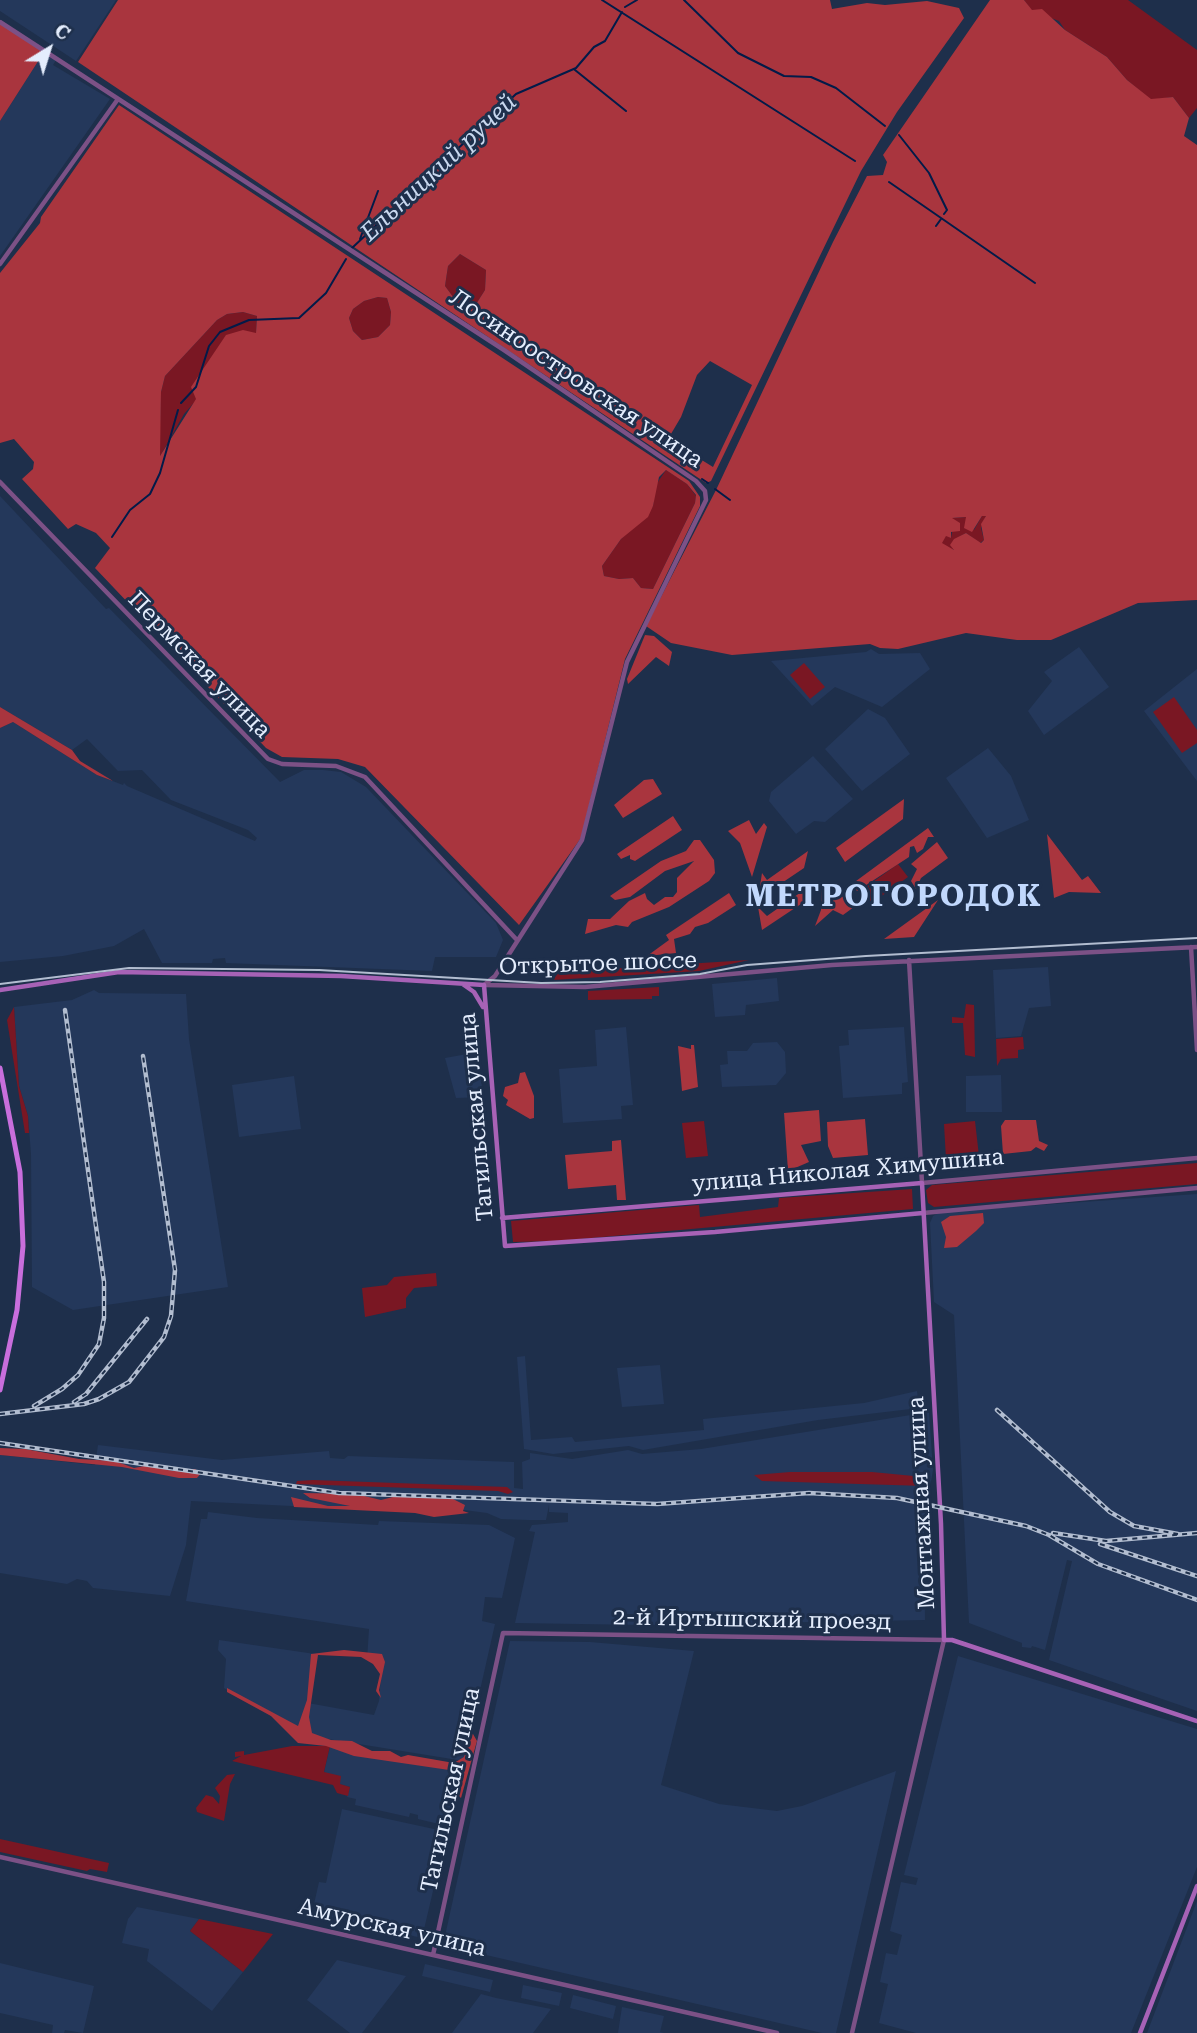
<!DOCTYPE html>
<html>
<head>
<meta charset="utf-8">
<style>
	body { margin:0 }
	#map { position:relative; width:1197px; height:2033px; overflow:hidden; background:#1e2f4b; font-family:"Roboto Serif",serif }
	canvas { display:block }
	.north { position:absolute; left:14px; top:14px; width:70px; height:70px; -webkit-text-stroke:5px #1e2f4b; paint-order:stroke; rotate:38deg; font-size:19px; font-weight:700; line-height:28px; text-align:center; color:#e4edfd }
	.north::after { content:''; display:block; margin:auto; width:24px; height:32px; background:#e4edfd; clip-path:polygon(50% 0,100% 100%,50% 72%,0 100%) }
</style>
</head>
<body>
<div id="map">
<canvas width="1197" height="2033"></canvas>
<div class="north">С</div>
</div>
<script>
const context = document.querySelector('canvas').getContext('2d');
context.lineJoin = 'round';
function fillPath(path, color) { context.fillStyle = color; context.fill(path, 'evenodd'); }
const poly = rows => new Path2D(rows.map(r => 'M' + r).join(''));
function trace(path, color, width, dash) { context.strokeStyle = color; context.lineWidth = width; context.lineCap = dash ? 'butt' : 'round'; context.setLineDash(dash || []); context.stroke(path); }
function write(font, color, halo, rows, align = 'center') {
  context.font = font + ' "Roboto Serif",serif'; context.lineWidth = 6; context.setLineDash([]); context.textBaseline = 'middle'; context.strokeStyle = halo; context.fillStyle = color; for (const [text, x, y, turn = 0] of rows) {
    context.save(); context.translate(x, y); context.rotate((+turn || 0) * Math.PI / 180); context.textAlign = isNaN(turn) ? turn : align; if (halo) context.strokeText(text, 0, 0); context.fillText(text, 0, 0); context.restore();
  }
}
const built = poly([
	[0,0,116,0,76,61,0,11],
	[44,52,56,60,53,65,110,99,0,256,0,121],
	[0,496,106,609,109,608,280,782,304,770,323,770,341,772,366,787,496,923,503,940,496,957,435,957,432,971,226,963,225,958,213,959,212,963,162,963,144,929,114,946,63,956,0,962,0,728,13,722,97,775,123,785,124,783,127,786,255,841,257,838,248,830,171,800,142,770,118,771,87,739,72,750,0,707],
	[1079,647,1109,687,1044,735,1028,711,1052,681,1044,672],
	[871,649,879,654,920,653,930,669,882,707,835,687,812,706,771,661,866,652],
	[1197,669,1197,781,1144,711],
	[868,709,885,718,910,754,862,791,825,749],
	[988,748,1011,776,1029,820,987,838,946,778],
	[813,756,853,799,825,822,814,821,796,834,769,801,771,792],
	[1048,967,1051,1006,1029,1008,1021,1036,996,1038,993,970],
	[777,978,779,1001,746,1005,745,1015,715,1017,712,984],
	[94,990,99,993,186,994,189,1039,228,1287,73,1310,32,1287,31,1154,28,1116,19,1086,14,1007,72,1000],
	[626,1027,633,1105,621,1106,622,1119,563,1123,559,1069,597,1066,595,1030],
	[904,1027,908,1082,902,1083,902,1094,843,1098,839,1046,849,1045,848,1030],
	[777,1042,785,1052,786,1073,776,1085,722,1087,720,1065,728,1064,727,1051,747,1051,753,1043],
	[478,1052,483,1097,456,1098,445,1058],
	[1001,1075,1002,1112,966,1112,966,1076],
	[294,1076,301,1129,239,1137,232,1085],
	[1197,1194,1197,1711,1049,1660,1072,1561,1067,1560,1045,1650,1032,1646,1031,1648,1022,1647,1022,1643,969,1623,954,1315,934,1302,930,1223,933,1216,940,1212],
	[525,1356,531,1440,572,1437,575,1442,704,1430,703,1419,864,1403,917,1391,919,1408,818,1420,643,1450,629,1446,553,1454,524,1449,517,1357],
	[660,1365,664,1404,622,1407,617,1368],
	[929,1412,933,1470,924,1522,925,1620,644,1625,515,1623,535,1532,529,1531,532,1525,568,1522,568,1513,549,1512,549,1505,546,1520,529,1520,501,1519,487,1513,457,1509,452,1514,191,1501,186,1545,170,1596,93,1588,87,1581,77,1579,67,1584,0,1573,0,1455,95,1465,98,1445,222,1460,329,1451,330,1458,344,1459,348,1456,514,1462,514,1488,523,1489,522,1462,530,1459,530,1453,572,1459,628,1450,642,1454,701,1449],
	[208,1512,257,1518,378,1525,379,1521,489,1525,515,1538,502,1598,485,1597,482,1621,495,1624,464,1761,303,1735,224,1688,226,1659,218,1650,219,1640,315,1654,308,1703,374,1715,379,1701,382,1661,367,1660,369,1629,186,1601,201,1519,207,1519],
	[510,1641,590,1642,694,1651,661,1785,719,1804,777,1811,802,1806,896,1771,836,2033,822,2033,443,1945],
	[958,1656,1197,1729,1197,1867,1131,2033,916,2033,879,2023,888,1984,880,1982,886,1953,897,1955,902,1935,890,1931,901,1882,916,1885,918,1878,904,1875],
	[330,1746,462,1768,447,1826,418,1819,418,1815,410,1813,409,1817,355,1805,356,1799,347,1797,350,1787,339,1784,324,1772],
	[342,1809,443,1831,438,1853,435,1853,433,1859,440,1861,422,1938,312,1913,319,1882,326,1883],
	[1197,1901,1197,2033,1147,2033],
	[137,1907,199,1919,190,1931,243,1972,212,2011,147,1961,149,1949,122,1943,128,1919],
	[337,1960,406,1976,362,2033,350,2033,307,2000],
	[0,1963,94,1986,83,2033,65,2030,64,2033,52,2033,53,2025,0,2013],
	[425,1964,493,1980,490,1992,422,1976],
	[523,1985,562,1993,559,2006,521,1998],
	[481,1994,496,1998,551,2009,533,2033,452,2033],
	[573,1995,616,2006,613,2019,570,2008],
	[622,2007,664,2016,660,2032,664,2033,618,2033]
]);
const green = poly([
	[1024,0,1128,0,1197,50,1197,108,1189,118,1173,97,1151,100,1127,80,1107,57,1065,30,1059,21,1032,11],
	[460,254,486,270,485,290,473,309,465,313,445,286,448,266],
	[378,297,387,298,391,312,390,325,378,337,362,340,353,331,349,318,353,309,364,301],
	[243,312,257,316,256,333,184,414,159,458,161,392,165,376,217,320,227,314],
	[666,470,687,484,696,496,695,503,653,589,641,588,633,578,619,579,604,576,602,566,621,539,653,506,655,486],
	[982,516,986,516,981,528,984,540,980,543,966,533,959,537,958,550,949,549,941,543,946,535,951,538,954,522,950,519,952,518,966,517,974,530],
	[804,663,825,687,810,699,790,675],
	[1174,697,1197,730,1197,743,1182,753,1153,712],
	[898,864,908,877,872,903,863,889],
	[749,960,699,971,553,980,559,972],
	[659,987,659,996,652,996,652,999,588,1000,588,991],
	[966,1004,974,1005,975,1057,965,1055,963,1023,952,1023,952,1017,964,1018],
	[14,1007,19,1086,28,1116,29,1133,25,1133,7,1020],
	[1023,1037,1024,1049,1018,1050,1018,1058,1001,1059,997,1066,996,1039],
	[704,1121,708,1156,686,1158,682,1123],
	[975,1121,979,1156,946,1159,944,1124],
	[1197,1163,1197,1184,934,1207,928,1203,926,1190,932,1185],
	[912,1189,913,1209,558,1241,513,1242,511,1221,699,1205,700,1217,778,1207,779,1198],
	[436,1273,437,1286,414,1288,406,1298,406,1308,365,1317,362,1288,387,1285,394,1277],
	[790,1472,872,1472,924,1477,925,1486,762,1481,754,1475],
	[313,1480,507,1487,513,1492,508,1494,498,1491,296,1484,297,1481],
	[292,1746,330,1746,324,1772,341,1776,340,1784,350,1787,348,1796,337,1793,333,1785,232,1761,241,1756,235,1757,235,1752,244,1751,244,1755],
	[235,1774,230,1784,224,1821,197,1812,196,1808,206,1795,213,1797,219,1804,220,1796,215,1788,227,1775],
	[0,1839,109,1863,107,1872,90,1869,87,1871,0,1852],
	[199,1919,273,1934,243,1972,190,1931]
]);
const forest = poly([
	[118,0,830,0,832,9,867,3,885,5,927,1,959,8,964,18,897,112,861,171,711,481,706,483,78,62],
	[460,254,486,270,485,290,473,309,465,313,445,286,448,266],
	[710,361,752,385,713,467,668,439,681,417,697,375],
	[990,0,1024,0,1032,10,1042,9,1065,30,1107,57,1127,80,1151,99,1173,97,1189,118,1184,136,1197,145,1197,600,1138,603,1051,640,1017,640,966,633,898,649,880,648,870,644,732,655,671,643,646,626,716,490,833,242,867,176,883,175,887,162,883,155],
	[982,516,986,516,981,524,984,540,981,543,966,533,954,539,950,545,954,550,942,543,946,536,951,538,951,532,960,531,960,523,952,518,966,517,964,528,972,532],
	[0,23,44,52,0,121],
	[119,105,689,481,700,497,700,506,625,659,581,838,519,925,365,767,338,759,282,757,266,748,95,568,110,548,96,533,76,524,68,529,22,479,33,469,34,462,14,439,0,443,0,273,40,223,41,217],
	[378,297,387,298,391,312,390,325,378,337,362,340,353,331,349,318,353,309,364,301],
	[243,312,257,316,256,333,243,330,226,335,191,387,196,399,160,456,161,392,165,376,217,320,227,314],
	[666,470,687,484,696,495,695,503,653,589,641,588,633,578,619,579,604,576,602,566,621,539,648,517,653,506,659,477],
	[645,635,654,636,672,652,669,666,656,657,628,684,627,679],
	[0,707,72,750,80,761,113,781,97,775,13,722,0,728],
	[653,779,662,794,623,818,614,805,644,780],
	[904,799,903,819,845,862,836,848],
	[673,816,682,830,635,861,630,859,630,855,621,859,617,854],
	[749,820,756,834,764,823,767,827,752,877,740,843,728,831],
	[928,828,934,837,928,837,923,849,917,853,914,846,910,847,909,857,857,891,852,884],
	[1047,834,1082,880,1088,876,1101,893,1069,892,1054,898],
	[694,840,700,840,714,860,715,873,709,881,669,907,632,922,628,927,616,925,585,934,588,919,610,919,629,901,645,893,647,899,654,905,665,897,673,897,677,892,677,878,694,861,665,871,630,897,615,900,610,896,661,861,686,851],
	[937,842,948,858,921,878,916,889,911,881,917,869,911,864],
	[808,851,804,868,758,899,762,873,767,880],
	[814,883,816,885,801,904,762,930,758,907,767,916],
	[827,883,854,907,843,915,833,910,815,926,821,910,822,887],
	[729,893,736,905,708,923,695,927,690,934,674,939,676,953,647,956,669,940,666,935],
	[938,900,914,937,884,939],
	[691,1045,694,1045,698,1087,682,1091,678,1046,691,1049],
	[525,1072,534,1096,534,1118,530,1119,506,1105,508,1100,503,1096,505,1087,518,1083,520,1073],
	[819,1110,821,1141,801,1145,809,1162,788,1171,784,1113],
	[865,1119,868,1155,833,1158,828,1146,827,1122],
	[1005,1120,1036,1120,1039,1141,1048,1145,1044,1151,1036,1147,1031,1151,1003,1154,1001,1126],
	[621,1140,626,1200,617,1200,616,1185,568,1189,565,1155,612,1151,612,1141],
	[983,1213,984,1223,976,1231,957,1247,944,1248,946,1237,941,1222,950,1216],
	[0,1448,25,1449,79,1459,115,1461,134,1468,150,1465,173,1471,195,1469,201,1473,197,1478,179,1478,122,1467,0,1455],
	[303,1493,356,1494,381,1500,397,1496,453,1499,465,1505,463,1511,469,1513,434,1517,415,1513,294,1507,291,1497,328,1506,350,1506,310,1498],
	[344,1650,382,1654,385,1662,379,1690,381,1698,376,1691,380,1674,373,1664,361,1657,318,1655,309,1717,312,1733,331,1740,352,1741,372,1751,390,1751,401,1757,408,1755,454,1763,464,1757,469,1735,473,1734,477,1741,461,1798,458,1795,459,1777,449,1770,354,1756,326,1746,298,1743,271,1716,227,1692,227,1688,298,1726,307,1700,311,1654]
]);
const stream = poly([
	[602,0,855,161],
	[684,0,738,53,784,76,811,77,836,88,885,126],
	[625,7,637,0],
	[575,70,626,111],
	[899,135,929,173,947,210,944,214],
	[889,182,1035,283],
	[936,226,941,219],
	[360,239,378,191],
	[352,248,516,94,576,68,594,47,605,41,622,12],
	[181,403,196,387,209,346,220,332,249,320,299,318,326,293,346,259],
	[702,479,708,483],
	[715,489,730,500],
	[112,537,130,510,150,494,160,473,178,410]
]);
const tertiary = poly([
	[0,22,504,350,696,481,705,491,706,500,627,662,582,840,495,976,484,985],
	[0,264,118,99],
	[0,482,268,759,282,764,336,766,365,777,516,939],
	[1191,947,1197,1050],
	[909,960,922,1183,1197,1158],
	[485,985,585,987,832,965,1197,947],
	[923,1213,1197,1188],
	[0,1857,777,2033],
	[433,1955,503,1633,944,1640,852,2033]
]);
const secondary = poly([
	[464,985,474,992,483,1007],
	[0,990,119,972,341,976,484,985,505,1246,715,1232,923,1213],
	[502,1218,922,1183,941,1524,944,1640,952,1640,1197,1721],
	[1140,2033,1197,1886]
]);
const primary = poly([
	[0,1068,20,1172,23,1246,17,1310,0,1390]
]);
const tram = poly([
	[0,984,129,968,319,970,541,983,600,982,700,974,747,965,866,956,1197,938]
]);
const rail = poly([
	[74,1402,86,1394,147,1319],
	[34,1406,62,1389,78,1375,99,1344,104,1318,104,1282,65,1010],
	[997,1410,1110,1512,1134,1526,1178,1534],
	[0,1414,84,1404,99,1399,129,1382,164,1337,171,1316,175,1270,143,1056],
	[0,1443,339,1493,657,1504,809,1493,897,1498,1026,1526,1049,1535,1098,1564,1197,1600],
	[1053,1533,1106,1541,1197,1533],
	[1100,1544,1197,1576]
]);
const streetNames = [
	["Лосиноостровская улица",576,379,34],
	["Пермская улица",199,665,46],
	["Открытое шоссе",598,964,-2],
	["Тагильская улица",477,1117,-95],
	["улица Николая Химушина",848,1171,-5],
	["Монтажная улица",922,1503,-93],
	["2-й Иртышский проезд",752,1620,1],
	["Тагильская улица",451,1790,-78],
	["Амурская улица",392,1928,13]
];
const waterNames = [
	["Ельницкий ручей",439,168,-43]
];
const districtNames = [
	["МЕТРОГОРОДОК",894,897]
];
fillPath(built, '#24385b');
fillPath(green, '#7a1723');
fillPath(forest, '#a9353e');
trace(stream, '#021b49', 2);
trace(tertiary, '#7c5186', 4.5);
trace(secondary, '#a762b6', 4.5);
trace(primary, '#c86edc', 5);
trace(tram, '#b2bdd0', 2);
trace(rail, '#b2bdd0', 4.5);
trace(rail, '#1e2f4b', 2, [5]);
write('23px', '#e4edfd', '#1e2f4b', streetNames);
write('italic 24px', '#c8d7ee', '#1e2f4b', waterNames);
context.letterSpacing = '2px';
write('bold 30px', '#c1d8fd', '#1e2f4b', districtNames);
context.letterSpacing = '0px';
</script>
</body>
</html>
